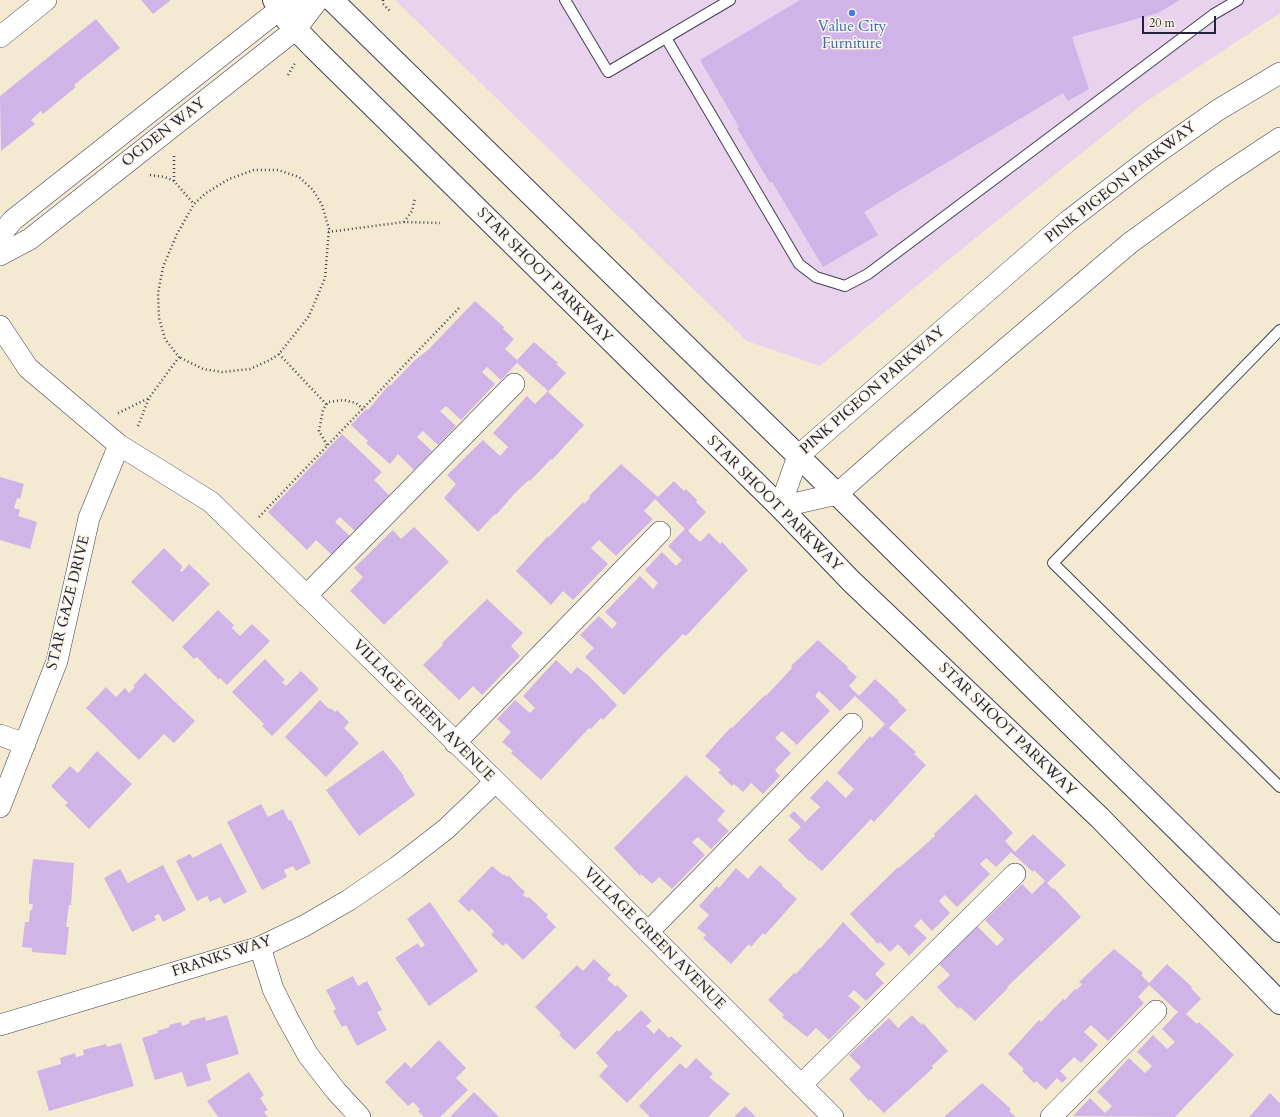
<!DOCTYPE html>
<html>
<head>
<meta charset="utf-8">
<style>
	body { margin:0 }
	#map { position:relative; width:1280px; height:1117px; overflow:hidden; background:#f4ead2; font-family:Cardo,serif }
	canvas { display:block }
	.scale { position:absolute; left:1142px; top:16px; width:74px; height:18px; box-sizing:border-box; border:2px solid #22223b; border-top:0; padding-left:5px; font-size:12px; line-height:14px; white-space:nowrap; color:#22223b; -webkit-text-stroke:3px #fcf5e5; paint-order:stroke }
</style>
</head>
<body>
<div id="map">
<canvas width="1280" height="1117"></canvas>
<div class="scale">20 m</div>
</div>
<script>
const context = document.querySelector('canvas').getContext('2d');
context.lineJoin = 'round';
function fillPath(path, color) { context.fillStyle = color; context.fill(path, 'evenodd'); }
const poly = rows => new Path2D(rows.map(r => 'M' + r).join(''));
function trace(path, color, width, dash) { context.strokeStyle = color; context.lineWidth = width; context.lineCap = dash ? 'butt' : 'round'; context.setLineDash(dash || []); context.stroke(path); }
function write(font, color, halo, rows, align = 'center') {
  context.font = font + ' Cardo,serif'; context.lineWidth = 3; context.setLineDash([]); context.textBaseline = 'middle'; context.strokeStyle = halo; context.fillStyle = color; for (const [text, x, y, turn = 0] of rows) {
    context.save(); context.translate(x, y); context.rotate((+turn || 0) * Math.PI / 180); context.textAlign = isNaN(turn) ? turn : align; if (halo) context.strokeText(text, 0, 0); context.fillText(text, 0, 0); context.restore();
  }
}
const built = poly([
	[395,0,1280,0,1280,13,1144,103,942,265,820,366,747,341]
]);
const building = poly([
	[141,0,171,0,153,14],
	[800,0,1180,0,1158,13,1072,37,1089,89,1068,101,1063,93,864,212,878,235,823,267,772,182,770,183,737,128,739,127,700,60],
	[96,19,120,48,74,85,76,87,43,114,41,111,31,120,35,124,1,151,0,96],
	[475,301,504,327,503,329,514,339,505,349,517,360,534,342,558,363,556,364,566,373,548,392,584,425,552,460,551,459,530,481,529,480,516,492,496,515,495,514,478,532,444,498,456,484,447,475,483,440,500,456,508,447,493,433,527,396,535,404,548,391,538,382,517,363,501,380,487,367,482,372,495,384,461,420,446,406,440,411,456,426,438,445,423,431,417,437,432,451,414,470,398,454,390,464,366,443,368,441,351,425,366,409,368,410,389,385,390,386,415,360,428,350],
	[342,434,382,472,374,480,389,495,355,531,340,517,335,522,350,536,332,555,316,540,307,550,268,512],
	[621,464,658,497,674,481,684,491,686,489,697,500,696,502,706,512,688,531,700,542,709,533,720,544,722,542,748,570,686,636,683,634,624,695,585,657,594,648,580,635,599,616,612,629,617,623,605,612,640,576,653,589,658,583,645,570,662,552,676,566,682,560,668,546,685,529,655,499,644,511,653,519,616,556,599,540,591,548,608,564,573,600,563,591,551,605,516,571,548,536,549,537,583,502,584,504,590,498,589,496],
	[0,477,24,484,20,499,17,498,14,508,20,510,18,516,37,522,30,549,0,540],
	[414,527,449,562,384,625,350,591,363,577,354,568,393,530,401,539],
	[164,548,183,567,180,570,182,572,189,564,210,584,173,622,131,582],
	[487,599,523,633,511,646,520,656,482,695,473,686,459,700,423,665,443,645,442,643],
	[218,610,234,625,232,628,240,636,252,624,270,641,227,685,220,678,219,680,197,657,194,659,182,647],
	[818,640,848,667,847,668,857,677,849,686,859,696,875,679,899,701,898,702,907,710,889,728,916,752,914,754,926,765,874,822,871,819,822,871,810,860,809,861,788,840,801,827,789,816,794,811,805,822,820,807,810,798,827,780,846,798,854,789,837,773,870,736,872,738,885,724,855,696,840,711,819,691,815,696,830,711,797,745,782,731,775,738,791,753,775,770,780,776,763,794,751,783,743,792,734,784,732,786,718,772,721,770,705,756,731,727,732,728,765,695,766,696,792,668,791,666],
	[265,659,285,680,282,682,286,686,301,671,319,689,272,736,262,726,264,724,232,692],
	[556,660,571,674,577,667,589,676,617,705,603,720,601,718,591,729,589,728,541,780,511,753,513,751,502,742,511,732,497,719,515,700,530,713,535,708,523,696],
	[145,673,195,721,174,743,164,734,139,760,86,708,106,687,116,697,125,688,129,693,135,687,133,686],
	[320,700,329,709,330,708,335,712,337,710,349,722,344,728,359,743,326,777,285,737],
	[383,750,404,776,403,777,415,795,359,836,326,790],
	[97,751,132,784,89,829,65,805,68,803,51,786,70,766,78,773],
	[686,775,725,811,717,820,729,831,711,849,698,837,692,842,705,855,672,889,659,877,652,884,641,874,640,876,614,848],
	[976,794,1013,833,1005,841,1015,852,1033,834,1066,865,1047,883,1053,889,1054,888,1081,917,1007,987,1008,988,975,1021,960,1007,958,1009,937,987,950,975,939,964,977,926,997,946,1004,939,985,920,1022,884,1032,894,1045,881,1034,870,1033,872,1011,852,996,867,986,858,980,864,990,874,957,907,945,895,939,901,950,913,932,931,921,919,914,926,927,938,909,956,898,944,890,952,880,942,878,944,850,914,898,867,899,868,935,836,934,834],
	[261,804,268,817,283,809,289,821,291,820,311,863,296,871,293,866,284,870,287,877,262,890,227,822],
	[221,843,247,892,224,904,220,897,210,902,207,896,197,901,176,861,190,854,193,858],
	[33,859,74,863,71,905,69,905,66,927,69,927,66,955,32,952,32,948,22,947,25,922,29,922,30,910,32,910,33,904,29,904,29,894],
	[163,865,186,910,163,922,159,914,154,916,156,920,132,932,104,878,120,869,128,883],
	[760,865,783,885,782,886,797,899,765,935,763,933,751,947,749,944,731,964,703,938,706,935,697,928,709,915,699,906,717,886,719,888,736,868,748,879],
	[492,866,503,875,504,874,507,877,508,875,525,892,523,895,527,898,529,897,548,915,546,917,556,927,523,960,506,943,503,946,491,935,494,931,472,909,469,912,458,901],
	[430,902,478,971,429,1006,395,958,418,943,421,948,425,945,407,919],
	[843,922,885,964,875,974,884,983,866,1001,854,990,848,996,861,1007,829,1040,816,1028,807,1037,782,1017,784,1015,768,1000,794,973,796,974,819,948,820,949],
	[1114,949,1143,973,1141,975,1149,983,1167,964,1192,987,1191,988,1201,999,1186,1014,1197,1024,1199,1022,1234,1055,1175,1117,1073,1116,1090,1098,1105,1113,1112,1106,1097,1092,1129,1058,1145,1073,1152,1066,1137,1052,1153,1035,1167,1049,1175,1042,1162,1029,1178,1012,1149,985,1138,997,1144,1003,1108,1041,1091,1025,1084,1032,1098,1045,1081,1063,1074,1057,1060,1071,1067,1078,1062,1083,1057,1078,1046,1090,1036,1081,1034,1083,1022,1071,1024,1069,1008,1054,1039,1020,1041,1022,1063,999,1065,1000,1075,989,1077,990,1082,984,1079,982],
	[594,959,611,975,607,979,616,987,617,985,628,996,575,1050,559,1035,561,1033,535,1007,577,965,583,971],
	[353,976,358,986,367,981,382,1010,377,1012,387,1030,357,1046,346,1025,342,1027,333,1011,336,1009,326,990],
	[641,1010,652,1021,646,1026,654,1034,659,1028,669,1038,671,1036,682,1046,627,1103,599,1076,608,1066,596,1053,617,1030,619,1032],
	[227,1015,239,1054,206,1064,211,1080,187,1087,182,1072,155,1080,142,1038,158,1033,157,1031,170,1027,169,1025,181,1022,182,1026,190,1023,189,1021,205,1017,206,1021],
	[912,1015,922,1025,923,1023,948,1051,932,1066,933,1068,884,1113,870,1099,869,1101,849,1079,861,1067,849,1055,889,1018,898,1028],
	[439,1040,466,1068,456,1078,468,1090,440,1117,424,1117,418,1111,420,1109,413,1102,408,1106,385,1082,405,1062,411,1068],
	[121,1043,134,1086,49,1111,37,1071,61,1064,60,1058,75,1053,76,1057,84,1055,83,1050,106,1044,107,1047],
	[696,1058,713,1074,709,1077,730,1094,708,1117,650,1117,639,1106,680,1063,686,1069],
	[249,1072,264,1095,260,1098,268,1110,264,1112,268,1117,218,1117,207,1101],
	[982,1083,1011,1109,1009,1111,1016,1117,944,1117],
	[474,1092,499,1117,450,1117],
	[1270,1093,1280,1103,1280,1117,1249,1117],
	[745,1106,756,1117,734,1117]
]);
const path = poly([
	[383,0,383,4,391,12],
	[288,75,295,63],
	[174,156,174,181],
	[150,175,165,177,174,181,194,204],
	[404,222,412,211,415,198],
	[328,232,404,222,440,223],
	[279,354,327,405],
	[118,413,149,398],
	[138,426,149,398,179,357,165,339,159,318,158,293,163,267,177,234,194,204,206,193,229,179,254,170,278,170,299,177,313,190,322,205,329,229,325,278,309,316,279,354,270,360,250,369,222,372,203,369,179,357],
	[327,445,319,431,323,410,328,402,344,400,356,403,363,409],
	[259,517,460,307]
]);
const lane = poly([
	[565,0,608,72,730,0],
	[666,38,799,264,816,277,845,286,868,274,1214,14,1238,0],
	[1280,330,1053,563,1280,787]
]);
const street = poly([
	[0,37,46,0],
	[0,235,13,220,280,9,302,0],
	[0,255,30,239,296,29,318,0],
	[0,326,28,368,119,445,211,502,591,875,833,1117],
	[780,507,798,456,1068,221,1154,155,1218,110,1280,73],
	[780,507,837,494,897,441,1130,243,1221,177,1280,138],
	[306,596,514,384],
	[0,735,25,744],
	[455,743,660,532],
	[0,807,57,661,89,518,119,445],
	[648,932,852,724],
	[260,947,273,989,288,1019,308,1055,336,1091,360,1117],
	[0,1025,260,947,304,926,349,900,397,867,446,829,495,782],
	[801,1085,1015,874],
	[1051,1117,1156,1011]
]);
const secondary = poly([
	[274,0,286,19,314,48,780,507,851,581,1100,818,1280,1003],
	[332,0,837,494,1280,931]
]);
const markers = [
	[852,13,4,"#3f7fe0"]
];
const shopNames = [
	["Value City",852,28],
	["Furniture",852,45]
];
const streetNames = [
	["OGDEN WAY",164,133,-38],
	["PINK PIGEON PARKWAY",1121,183,-38],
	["STAR SHOOT PARKWAY",544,276,45],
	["PINK PIGEON PARKWAY",873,391,-41],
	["STAR SHOOT PARKWAY",774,504,45],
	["STAR GAZE DRIVE",69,603,-76],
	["VILLAGE GREEN AVENUE",423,711,45],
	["STAR SHOOT PARKWAY",1007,730,44],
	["VILLAGE GREEN AVENUE",654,939,45],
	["FRANKS WAY",222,957,-18]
];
fillPath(built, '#e8d2ee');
fillPath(building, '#d0b4e8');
trace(lane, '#424052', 12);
trace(street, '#424052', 22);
trace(secondary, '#424052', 24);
trace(path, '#424052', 2.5, [1, 3]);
trace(lane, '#fff', 10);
trace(street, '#fff', 21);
trace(secondary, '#fff', 22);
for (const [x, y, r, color] of markers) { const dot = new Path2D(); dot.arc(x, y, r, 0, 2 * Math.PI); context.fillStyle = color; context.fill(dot); trace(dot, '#fcf5e5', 1.5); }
write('15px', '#366cbe', '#fcf5e5', shopNames);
write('15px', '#22223b', '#fcf5e5', streetNames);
</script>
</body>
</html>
